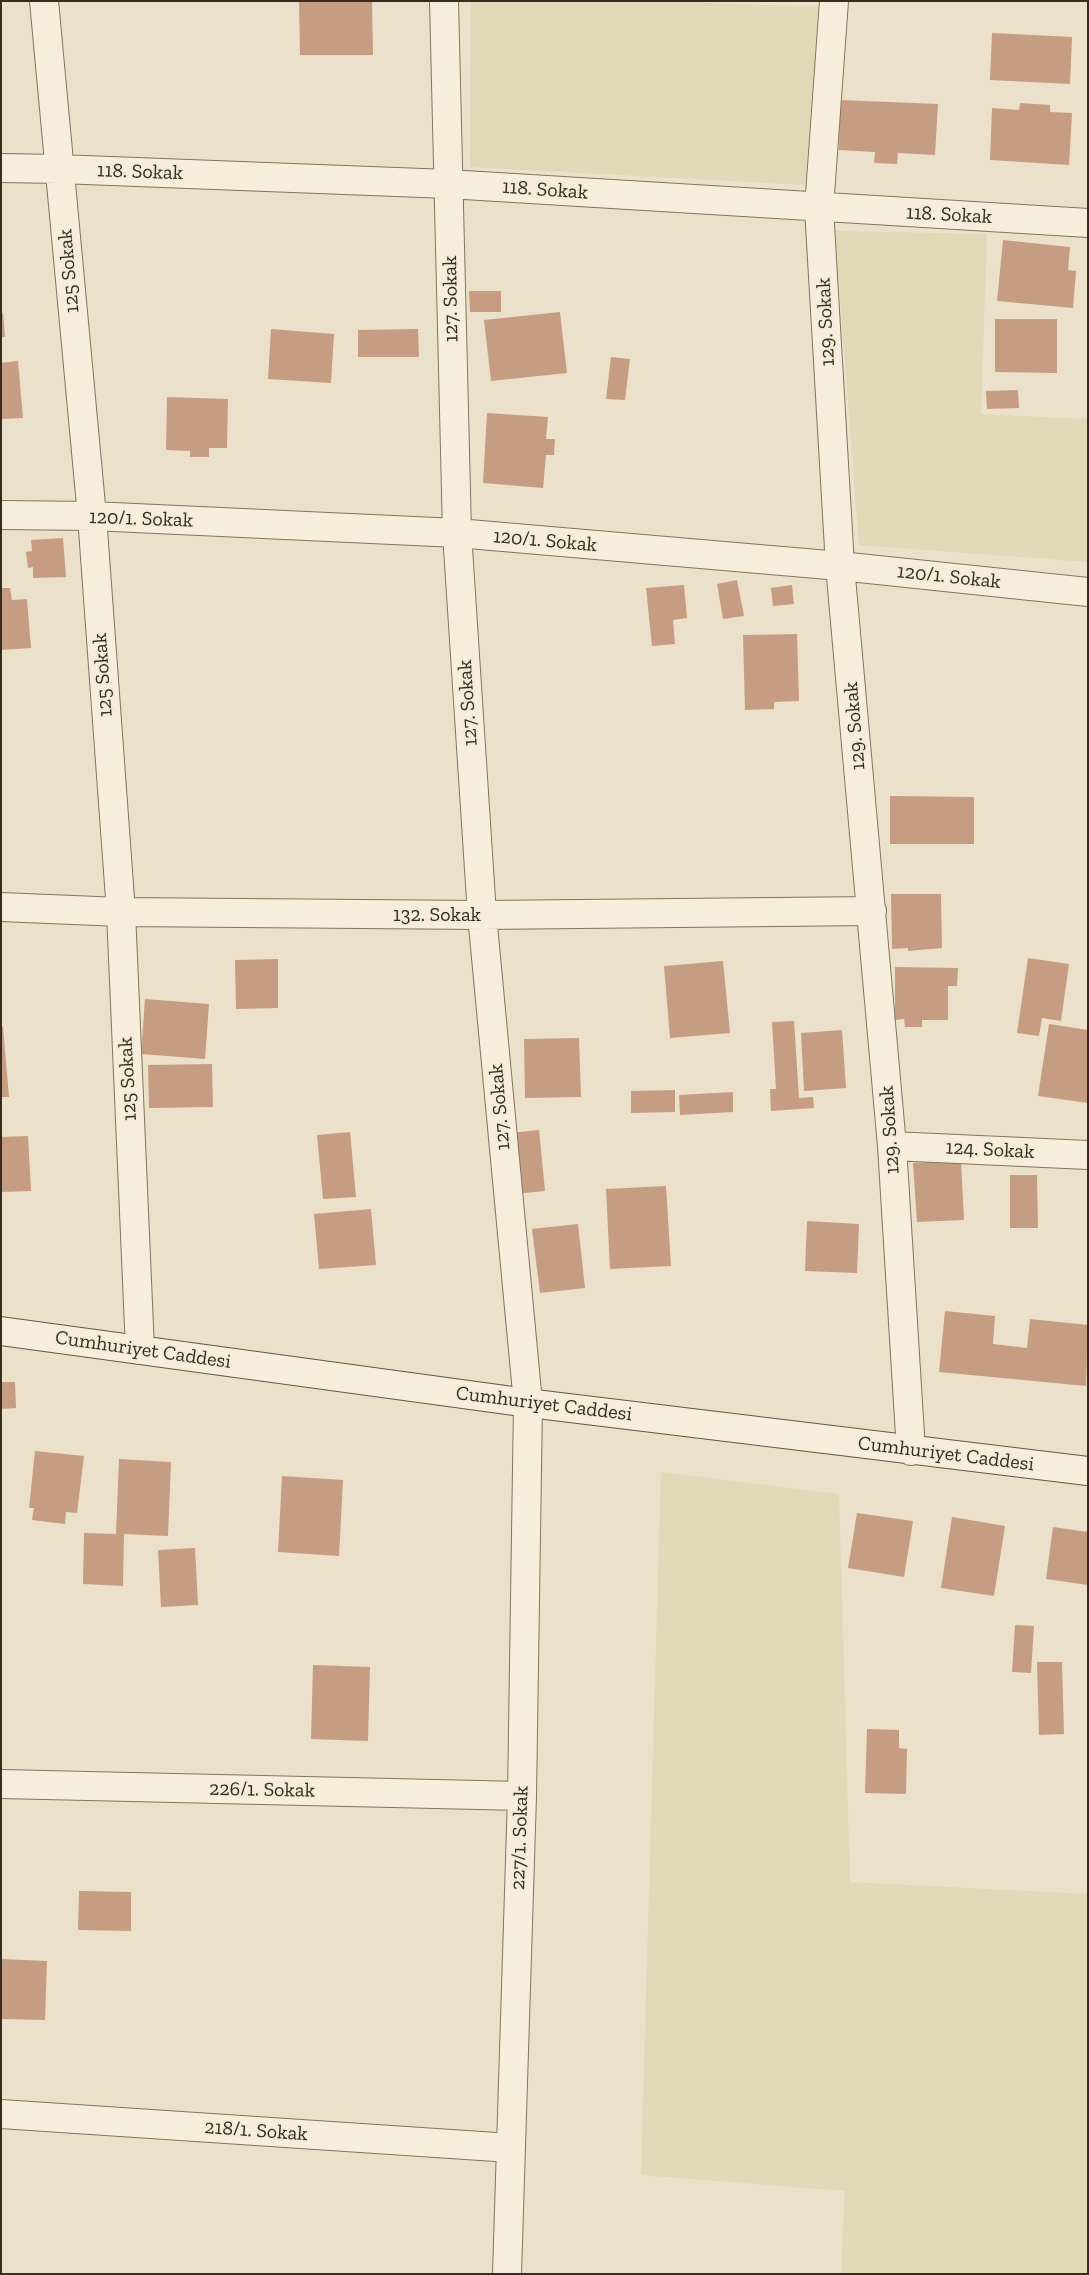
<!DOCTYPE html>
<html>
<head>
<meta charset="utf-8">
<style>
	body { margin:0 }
	#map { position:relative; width:1089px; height:2275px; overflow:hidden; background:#ebe0c9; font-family:"Zilla Slab",serif }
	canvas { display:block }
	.frame { position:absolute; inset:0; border:2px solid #382c21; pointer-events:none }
</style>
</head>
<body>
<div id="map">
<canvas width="1089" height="2275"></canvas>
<div class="frame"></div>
</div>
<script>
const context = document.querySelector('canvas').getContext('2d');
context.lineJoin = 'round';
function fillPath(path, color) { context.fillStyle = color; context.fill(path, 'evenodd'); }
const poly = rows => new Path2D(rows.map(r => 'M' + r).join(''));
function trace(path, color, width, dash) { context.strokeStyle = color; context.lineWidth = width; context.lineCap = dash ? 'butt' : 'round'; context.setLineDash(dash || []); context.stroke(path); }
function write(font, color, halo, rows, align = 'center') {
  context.font = font + ' "Zilla Slab",serif'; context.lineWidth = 4; context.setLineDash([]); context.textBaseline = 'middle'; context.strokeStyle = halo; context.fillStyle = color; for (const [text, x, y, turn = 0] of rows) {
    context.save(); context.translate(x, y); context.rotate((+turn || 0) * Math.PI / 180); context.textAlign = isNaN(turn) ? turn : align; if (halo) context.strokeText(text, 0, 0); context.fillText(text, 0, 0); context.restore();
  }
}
const farmland = poly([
	[471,1,652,1,819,7,805,185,470,167],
	[835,231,987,234,981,414,1088,419,1088,562,859,545],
	[661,1472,839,1494,850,1882,1088,1894,1088,2274,841,2274,845,2191,641,2175]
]);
const building = poly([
	[299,1,372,1,373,55,300,55],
	[992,33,1072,37,1070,84,990,80],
	[840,100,938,104,935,155,898,153,897,164,874,163,875,152,839,150],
	[1020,103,1050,105,1050,112,1072,113,1069,165,990,160,992,108,1019,110],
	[1003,240,1070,247,1068,270,1076,271,1073,308,997,301],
	[469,291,501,291,501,312,470,312],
	[560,312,567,373,491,381,484,320],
	[1,313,3,313,5,337,1,337],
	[995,319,1057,319,1057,373,995,372],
	[271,329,334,334,331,383,268,379],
	[418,329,419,357,358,357,358,330],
	[611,357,630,359,625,400,606,399],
	[18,361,23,418,1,419,1,363],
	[1018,390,1019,408,987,409,986,391],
	[167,397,228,399,227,448,209,448,209,457,190,457,190,451,166,450],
	[487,413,548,417,546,439,555,439,554,455,546,455,543,488,483,483],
	[63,538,66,577,33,578,33,567,28,568,26,552,32,551,31,540],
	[737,580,744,616,723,619,717,584],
	[684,585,687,618,673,620,675,644,652,646,646,588],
	[792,585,794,604,773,606,771,588],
	[1,588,10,588,12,600,27,599,31,648,1,650],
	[797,634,799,701,774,702,774,709,745,710,743,635],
	[890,796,974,797,974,844,890,844],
	[891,894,941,894,942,948,908,951,908,948,892,949],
	[1028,958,1069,964,1061,1021,1042,1018,1039,1036,1017,1033],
	[278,959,278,1008,236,1009,235,960],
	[723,961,730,1033,670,1038,664,966],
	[895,967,958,968,957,986,948,986,948,1020,922,1020,922,1027,905,1027,904,1019,895,1020],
	[145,999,209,1004,205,1059,141,1054],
	[794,1021,799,1098,813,1097,814,1108,771,1111,770,1089,776,1089,772,1022],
	[1049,1024,1088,1030,1088,1103,1038,1096],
	[1,1027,3,1027,9,1097,1,1097],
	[842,1030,846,1088,804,1091,801,1033],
	[579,1038,581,1097,525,1098,524,1039],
	[212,1064,213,1107,149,1108,148,1065],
	[675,1090,675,1112,631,1113,631,1091],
	[733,1092,733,1112,680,1115,679,1095],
	[539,1130,545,1191,515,1194,510,1133],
	[350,1132,356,1197,323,1199,317,1135],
	[28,1136,31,1191,1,1192,1,1137],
	[961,1161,964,1220,917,1222,913,1163],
	[1010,1175,1037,1175,1038,1228,1010,1228],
	[666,1186,671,1266,610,1269,606,1189],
	[371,1209,376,1265,319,1269,314,1214],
	[807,1221,859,1224,857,1273,805,1271],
	[578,1224,585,1288,540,1293,532,1229],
	[945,1311,995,1316,993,1344,1027,1348,1030,1319,1088,1325,1086,1386,939,1372],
	[1,1382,15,1382,16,1408,1,1409],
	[35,1451,84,1456,77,1513,66,1512,65,1524,32,1520,34,1508,29,1508],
	[119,1459,171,1462,168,1536,124,1534,123,1586,83,1584,84,1533,116,1534],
	[282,1476,343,1480,339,1556,278,1552],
	[857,1513,913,1521,904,1577,848,1568],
	[952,1517,1005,1526,994,1596,941,1588],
	[1053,1527,1088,1532,1088,1585,1046,1579],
	[195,1548,198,1605,161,1607,158,1550],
	[1015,1625,1034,1626,1031,1673,1012,1672],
	[1037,1662,1062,1662,1064,1734,1039,1735],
	[313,1665,370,1667,368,1741,311,1739],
	[867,1729,899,1730,899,1748,907,1749,906,1794,865,1793],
	[79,1891,131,1892,131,1931,78,1930],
	[1,1959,47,1961,45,2020,2,2019]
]);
const street = poly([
	[44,1,92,516,121,912,140,1350],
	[444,1,457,533,482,915,528,1403,522,1796,507,2274],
	[834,1,819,208,840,566,892,1146,911,1451],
	[1,168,59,169,448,184,1088,223],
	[1,515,92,516,457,533,840,566,1088,592],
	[1,907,121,912,482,915,872,911],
	[892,1146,1088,1155],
	[1,1784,522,1796],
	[1,2114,511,2148]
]);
const secondary = poly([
	[1,1331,528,1403,1088,1471]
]);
const streetNames = [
	["118. Sokak",140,172,2],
	["118. Sokak",545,190,4],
	["118. Sokak",949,215,3],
	["125 Sokak",69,271,-95],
	["127. Sokak",451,299,-91],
	["129. Sokak",826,322,-93],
	["120/1. Sokak",141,519,2],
	["120/1. Sokak",545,541,5],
	["120/1. Sokak",949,577,6],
	["125 Sokak",103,675,-94],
	["127. Sokak",468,703,-94],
	["129. Sokak",855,726,-95],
	["132. Sokak",437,915],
	["125 Sokak",128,1079,-93],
	["127. Sokak",500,1107,-95],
	["129. Sokak",890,1130,-94],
	["124. Sokak",990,1150,3],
	["Cumhuriyet Caddesi",143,1350,8],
	["Cumhuriyet Caddesi",544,1404,7],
	["Cumhuriyet Caddesi",946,1454,7],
	["226/1. Sokak",262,1790,1],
	["227/1. Sokak",520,1838,-88],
	["218/1. Sokak",256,2131,4]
];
fillPath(farmland, '#e0d8b7');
fillPath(building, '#c69d82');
trace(street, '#86735f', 30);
trace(secondary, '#685442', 30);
trace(street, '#f6eedc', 28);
trace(secondary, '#f6eedc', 28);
write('20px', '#382c21', '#f3ebd8', streetNames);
</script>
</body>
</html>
